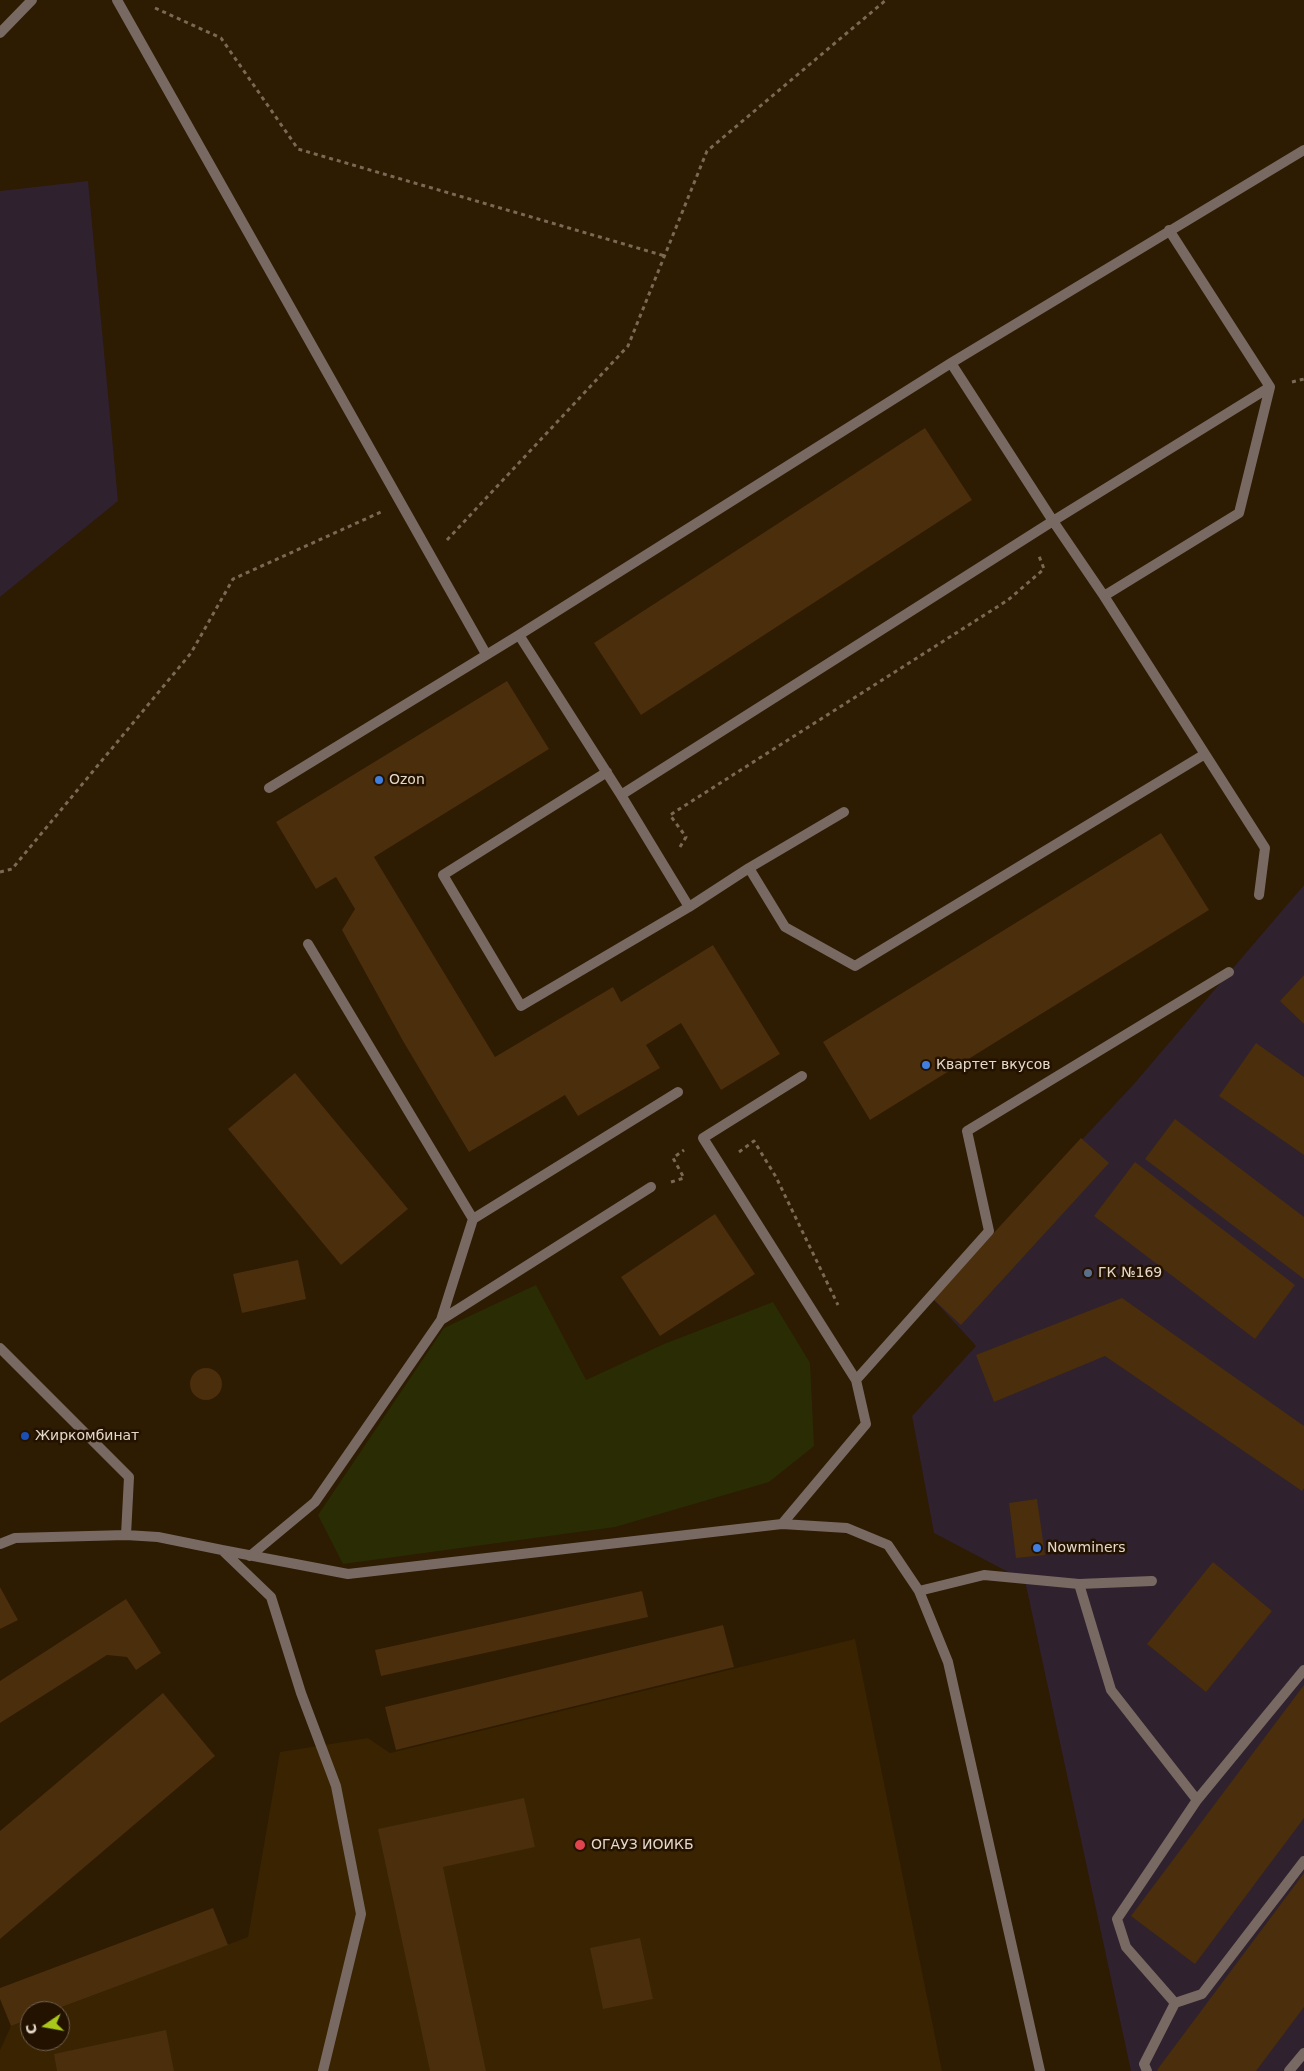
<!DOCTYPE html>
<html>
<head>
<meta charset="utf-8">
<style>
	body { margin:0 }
	#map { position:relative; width:1304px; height:2071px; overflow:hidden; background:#2d1b02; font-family:"DejaVu Sans",sans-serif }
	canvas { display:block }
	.north { position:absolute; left:20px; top:2001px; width:50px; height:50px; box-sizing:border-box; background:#231200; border:1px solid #716251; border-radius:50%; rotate:258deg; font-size:14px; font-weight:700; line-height:20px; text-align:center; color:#e5d9ca }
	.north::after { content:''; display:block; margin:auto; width:18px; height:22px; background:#a9c719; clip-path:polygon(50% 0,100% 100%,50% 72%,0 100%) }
</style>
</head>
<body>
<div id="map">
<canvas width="1304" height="2071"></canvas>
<div class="north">С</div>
</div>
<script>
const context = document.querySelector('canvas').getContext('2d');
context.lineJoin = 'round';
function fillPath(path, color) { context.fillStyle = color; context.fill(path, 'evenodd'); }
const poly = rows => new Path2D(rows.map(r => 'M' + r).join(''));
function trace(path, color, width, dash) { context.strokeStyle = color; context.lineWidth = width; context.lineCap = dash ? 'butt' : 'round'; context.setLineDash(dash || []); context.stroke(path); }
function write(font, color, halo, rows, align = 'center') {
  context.font = font + ' "DejaVu Sans",sans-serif'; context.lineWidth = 5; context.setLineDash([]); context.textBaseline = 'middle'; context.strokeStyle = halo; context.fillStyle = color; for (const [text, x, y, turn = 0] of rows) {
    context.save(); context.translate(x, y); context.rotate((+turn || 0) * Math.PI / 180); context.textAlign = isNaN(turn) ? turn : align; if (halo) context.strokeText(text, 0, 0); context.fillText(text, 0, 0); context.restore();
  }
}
const industrial = poly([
	[88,181,118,501,0,597,0,191],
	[1304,885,1304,2071,1131,2071,1025,1581,934,1533,912,1416,976,1346,933,1299,1133,1085]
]);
const built = poly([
	[855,1639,942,2071,0,2071,0,2050,11,2026,30,2019,30,2041,60,2041,60,2011,51,2011,248,1937,280,1752,368,1738,390,1753]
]);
const green = poly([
	[536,1285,586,1380,664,1344,773,1302,810,1363,814,1446,769,1482,615,1527,343,1564,318,1515,444,1328]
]);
const building = poly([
	[925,428,972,500,641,715,594,643],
	[507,681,549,749,374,857,495,1057,613,987,621,1002,713,945,780,1054,721,1090,681,1023,646,1045,660,1068,578,1116,565,1095,469,1152,403,1041,342,930,355,909,336,877,316,889,276,822],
	[1161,833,1209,910,870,1120,823,1042],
	[1304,975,1304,1024,1280,1001],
	[1256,1043,1304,1077,1304,1155,1219,1096],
	[295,1073,408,1209,341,1265,228,1129],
	[1175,1119,1304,1217,1304,1279,1145,1159],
	[1081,1138,1109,1163,961,1325,933,1299],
	[1135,1162,1295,1285,1255,1339,1094,1216],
	[715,1214,755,1274,660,1336,621,1277],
	[298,1260,306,1299,242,1313,233,1274],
	[1122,1298,1304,1426,1304,1488,1302,1491,1105,1356,994,1402,976,1355],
	'190 1384a16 16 0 1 1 32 0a16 16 0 1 1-32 0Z',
	[1037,1499,1045,1555,1016,1558,1009,1503],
	[1213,1562,1272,1611,1206,1692,1147,1644],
	[0,1587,18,1620,0,1629],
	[642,1591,648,1617,381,1676,375,1650],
	[126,1599,161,1653,136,1670,127,1657,107,1655,0,1723,0,1681],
	[723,1625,734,1667,396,1750,385,1707],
	[1304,1685,1304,1818,1195,1964,1131,1916],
	[163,1693,215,1756,0,1939,0,1831],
	[524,1798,535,1847,443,1867,486,2071,430,2071,378,1829],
	[1304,1873,1304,2007,1256,2071,1158,2071,1157,2070],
	[213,1908,228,1945,51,2011,30,2011,30,2019,11,2026,0,1999,0,1988],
	[640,1938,653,1999,603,2009,590,1948],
	[166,2030,174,2071,57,2071,54,2054]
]);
const path = poly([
	[155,8,221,38,298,149,665,256],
	[1292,382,1304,379],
	[447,540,628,346,707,151,886,0],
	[680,847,686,837,670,815,1008,600,1044,569,1039,556],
	[0,872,12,869,191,653,233,579,381,512],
	[739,1152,754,1141,776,1177,838,1305],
	[671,1182,684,1178,673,1158,684,1150]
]);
const lane = poly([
	[117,0,486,654],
	[1104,596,1239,513,1270,387,1169,230],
	[519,635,951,363,1304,150],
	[269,788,519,635,621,795,689,907,521,1006,443,875,607,772],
	[621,795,1053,521,951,363],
	[749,868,785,927,855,966,1205,754],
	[1259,895,1265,848,1104,596,1053,521,1270,387],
	[689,907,749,868,844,812],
	[308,944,473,1219,441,1320],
	[473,1219,678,1092],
	[0,1348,129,1477,126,1535],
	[856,1380,989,1231,967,1131,1229,972],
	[782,1524,866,1424,856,1380,703,1138,802,1076],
	[0,1544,15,1538,126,1535,158,1537,222,1550,271,1597,301,1693,336,1786,361,1914,323,2071],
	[222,1550,348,1574,782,1524,847,1528,888,1545,919,1591,948,1662,1040,2071],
	[250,1556,315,1502,441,1320,651,1187],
	[1079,1584,1152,1581],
	[919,1591,984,1575,1079,1584,1111,1690,1197,1800],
	[1175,2003,1126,1947,1117,1919,1197,1800,1304,1670],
	[1147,2071,1144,2064,1175,2003,1202,1994,1304,1861],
	[1289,2071,1304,2053]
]);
const street = poly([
	[0,33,32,0]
]);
const markers = [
	[379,780,5,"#3f7fe0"],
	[926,1065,5,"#3f7fe0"],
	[1088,1273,5,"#5c6f8a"],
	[25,1436,5,"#1a4fb4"],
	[1037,1548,5,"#3f7fe0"],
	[580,1845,6,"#e0444e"]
];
const poiNames = [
	["Ozon",389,780],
	["Квартет вкусов",936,1065],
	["ГК №169",1098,1273],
	["Жиркомбинат",35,1436],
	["Nowminers",1047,1548],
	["ОГАУЗ ИОИКБ",591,1845]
];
fillPath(industrial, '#2f212d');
fillPath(built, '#392301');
fillPath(green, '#2a2d04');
fillPath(building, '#4b2e0b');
trace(path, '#7a6a55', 3, [4, 4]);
trace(lane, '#786963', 10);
trace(street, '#786963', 10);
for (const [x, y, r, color] of markers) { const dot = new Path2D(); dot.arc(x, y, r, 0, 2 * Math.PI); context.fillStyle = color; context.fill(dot); trace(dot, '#231200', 2); }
write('14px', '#e5d9ca', '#231200', poiNames, 'left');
</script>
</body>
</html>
